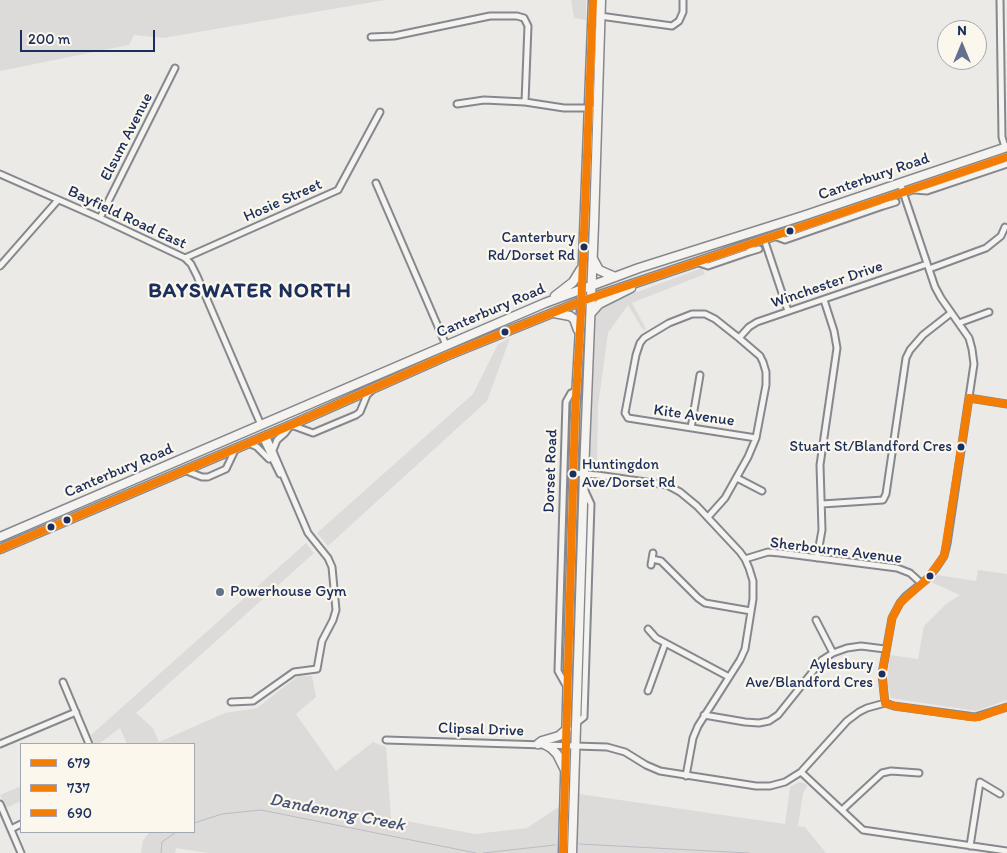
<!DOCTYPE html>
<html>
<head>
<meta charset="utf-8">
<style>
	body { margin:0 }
	#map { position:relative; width:1007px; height:853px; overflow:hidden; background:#eceae6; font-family:Itim,sans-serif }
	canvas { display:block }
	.legend { position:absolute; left:20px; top:743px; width:175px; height:90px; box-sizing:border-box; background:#fbf7ec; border:1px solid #a1a7b3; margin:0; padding:6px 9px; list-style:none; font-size:15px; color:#1b2f5e }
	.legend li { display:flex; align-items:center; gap:10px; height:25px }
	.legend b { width:25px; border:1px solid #a1a7b3 }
	.north { position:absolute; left:937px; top:20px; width:50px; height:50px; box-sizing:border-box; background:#fbf7ec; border:1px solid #a1a7b3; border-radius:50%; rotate:0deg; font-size:14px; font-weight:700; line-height:20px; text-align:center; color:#1b2f5e }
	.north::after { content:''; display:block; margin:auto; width:18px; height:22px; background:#64708e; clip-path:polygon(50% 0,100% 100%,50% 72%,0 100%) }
	.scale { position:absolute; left:20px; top:30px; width:135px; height:22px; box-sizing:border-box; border:2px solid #1b2f5e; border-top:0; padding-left:6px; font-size:15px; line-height:18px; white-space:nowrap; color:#1b2f5e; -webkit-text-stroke:4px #fbf7ec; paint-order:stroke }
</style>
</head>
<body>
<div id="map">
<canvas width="1007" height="853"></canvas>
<ul class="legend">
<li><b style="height:6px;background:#f47e05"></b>679</li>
<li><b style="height:6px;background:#f47e05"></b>737</li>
<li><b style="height:6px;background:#f47e05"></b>690</li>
</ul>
<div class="north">N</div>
<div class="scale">200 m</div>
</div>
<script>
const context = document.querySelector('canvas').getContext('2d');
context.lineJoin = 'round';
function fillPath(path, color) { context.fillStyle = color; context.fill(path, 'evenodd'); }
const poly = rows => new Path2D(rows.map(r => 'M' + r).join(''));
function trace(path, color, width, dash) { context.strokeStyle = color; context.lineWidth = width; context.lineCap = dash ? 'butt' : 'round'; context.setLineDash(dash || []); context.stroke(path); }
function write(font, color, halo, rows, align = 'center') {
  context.font = font + ' Itim,sans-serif'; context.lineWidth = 4.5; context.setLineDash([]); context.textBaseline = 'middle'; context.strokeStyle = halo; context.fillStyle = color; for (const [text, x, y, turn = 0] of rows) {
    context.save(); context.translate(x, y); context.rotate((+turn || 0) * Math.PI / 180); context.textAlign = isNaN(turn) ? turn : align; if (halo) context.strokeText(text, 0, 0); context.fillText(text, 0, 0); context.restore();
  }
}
const green = poly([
	[0,0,385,0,163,38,134,35,129,45,0,71],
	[571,0,586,0,586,20,574,18],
	[702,268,705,274,632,303,646,329,643,330,628,305,608,333,598,406,597,469,591,469,589,465,596,311,605,304],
	[510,338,487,401,328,546,317,533,473,394,498,344],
	[306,543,314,553,136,713,153,728,159,742,225,713,257,708,298,676,312,676,316,697,296,714,336,771,373,742,386,747,391,818,475,834,527,828,560,806,561,853,208,853,176,848,175,853,141,853,143,840,150,832,194,832,194,744,127,744,120,728,99,744,95,744,91,735],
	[978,570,1007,574,1007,700,976,711,891,698,887,681,890,655,918,659,924,626,946,604,960,595,931,582,937,575,976,581],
	[799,782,804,783,807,786,803,793,798,826,805,827,826,853,577,853,579,794,785,824,790,787],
	[21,786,21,801,6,808,0,795]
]);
const stream = poly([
	[194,823,222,814,261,810,476,853],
	[579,844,749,853],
	[161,853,162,842,176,832],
	[483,853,555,845]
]);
const minor = poly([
	[1000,0,1002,137,1005,147],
	[600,16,672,26,679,21,683,12,683,0],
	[371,37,394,36,490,16,517,16,524,18,528,26,525,102],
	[457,104,484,100,525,102,564,108,591,108],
	[0,174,100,218,185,258,191,264,197,276,261,425],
	[376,183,446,345],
	[915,190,927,191,1007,164],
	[883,206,896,202],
	[100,218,175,68],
	[774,236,785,240,883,206,890,197],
	[764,239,788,311],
	[749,252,759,249],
	[185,258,338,190,380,112],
	[699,263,708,266,749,252,754,243],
	[0,266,58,200],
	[929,269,986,248,1001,236,1005,227],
	[959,323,989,312],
	[739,338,749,327,757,322,927,264],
	[969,398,1007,404],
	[691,428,700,375],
	[262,437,280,474],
	[248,443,257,447,269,459],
	[273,450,277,440,285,433,291,425,313,433,356,415,360,412,367,395,371,391],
	[184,470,202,477,208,477,226,469,236,448],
	[574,473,597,475,667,485,680,492,697,506,740,552,745,559,749,568,753,581,753,599,745,649,740,660,698,726,693,738,686,776],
	[737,478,762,491],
	[822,504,883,500,886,494,906,358,910,350,923,335,951,313],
	[708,517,725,498,748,457,756,438,766,385,766,372,763,362,760,356,739,338,715,319,705,314,692,314,669,323,644,338,640,343,636,355,625,413,628,418,756,438],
	[817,558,822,530,820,465,837,348,834,331,824,300],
	[652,559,661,561,698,598,705,603,751,611],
	[745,559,768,552,780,553,897,568,910,573,921,583],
	[651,565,653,553],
	[816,620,833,653],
	[648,629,656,638,729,677],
	[63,682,89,744],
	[567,687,558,671,566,402,571,393,576,391],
	[648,691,665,644],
	[231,702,253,701,294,672,317,669,322,641,333,620,336,610,332,567,328,558,308,533,266,435],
	[885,703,882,674,892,618,900,603,906,596,927,579,936,568,944,556,947,544,974,364,972,349,969,338,941,298,935,287,900,183],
	[704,715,745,722,759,723,769,721,778,715,822,660,833,653,847,648,861,646,885,649],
	[575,724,584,717,591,504,585,491],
	[386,740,607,747,625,752,646,765,660,771,756,786,770,786,785,782,801,772,847,721,859,712,867,708,885,703,894,706,975,717,1007,707],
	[0,744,76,712],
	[801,772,863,830,1007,851],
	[0,804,21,853],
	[842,810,882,773,891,771,919,773],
	[11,829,21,824],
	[970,846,980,782,1000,794]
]);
const primary = poly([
	[593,259,599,270,615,277],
	[555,296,573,282,581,269],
	[554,313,570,316,574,319,578,330],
	[591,313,599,304,631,288],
	[0,537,545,303,639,268,803,216,1007,147],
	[0,549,291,425,446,356,582,301,1007,157],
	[538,744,542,741,559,736,567,729],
	[544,744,551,748,557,754,565,770],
	[563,853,575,414,581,312,593,0],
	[572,853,584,473,594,224,601,0]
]);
const bus1 = poly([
	[0,549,291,425,446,356,582,301,1007,157]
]);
const bus2 = poly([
	[563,853,575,414,581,312,593,0]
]);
const bus3 = poly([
	[969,398,1007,404],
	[885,703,882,674,892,618,900,603,927,579,944,556,969,398],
	[885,703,894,706,970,717,979,717,1007,707]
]);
const markers = [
	[790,231,4.5,"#1b2f5e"],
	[584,247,4.5,"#1b2f5e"],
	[505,332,4.5,"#1b2f5e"],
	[961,447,4.5,"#1b2f5e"],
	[573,474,4.5,"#1b2f5e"],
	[67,520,4.5,"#1b2f5e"],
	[51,527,4.5,"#1b2f5e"],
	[930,576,4.5,"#1b2f5e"],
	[220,592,5,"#64708e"],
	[882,674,4.5,"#1b2f5e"]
];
const busNames = [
	["Canterbury",575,238],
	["Rd/Dorset Rd",575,256],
	["Stuart St/Blandford Cres",952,447],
	["Huntingdon",582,465,"left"],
	["Ave/Dorset Rd",582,483,"left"],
	["Aylesbury",873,665],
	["Ave/Blandford Cres",873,683]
];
const streetNames = [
	["Elsum Avenue",127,137,-63],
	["Canterbury Road",874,177,-19],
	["Hosie Street",283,201,-24],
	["Bayfield Road East",127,218,25],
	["Winchester Drive",827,285,-19],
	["Canterbury Road",491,311,-23],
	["Kite Avenue",694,416,8],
	["Canterbury Road",119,471,-23],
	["Dorset Road",551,471,-88],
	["Sherbourne Avenue",836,551,7],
	["Clipsal Drive",481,730,2]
];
const poiNames = [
	["Powerhouse Gym",230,592]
];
const waterNames = [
	["Dandenong Creek",337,813,11]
];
const districtNames = [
	["BAYSWATER NORTH",250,292]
];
fillPath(green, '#dcdbd9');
trace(stream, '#b9bcc3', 1);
trace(minor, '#85888f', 9);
trace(primary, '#85888f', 11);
trace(minor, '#f4f3ef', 5);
trace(primary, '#f4f3ef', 8);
trace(bus1, '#f47e05', 8);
trace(bus2, '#f47e05', 8);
trace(bus3, '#f47e05', 8);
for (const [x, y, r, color] of markers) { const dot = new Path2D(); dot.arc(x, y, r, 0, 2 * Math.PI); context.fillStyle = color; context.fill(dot); trace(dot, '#fbf7ec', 2); }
write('15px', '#1b2f5e', '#fbf7ec', busNames, 'right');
write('16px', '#1b2f5e', '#fbf7ec', streetNames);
write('16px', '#1b2f5e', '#fbf7ec', poiNames, 'left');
write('italic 18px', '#445378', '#fbf7ec', waterNames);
context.letterSpacing = '1px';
write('bold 21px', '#1b2f5e', '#fbf7ec', districtNames);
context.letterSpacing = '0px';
</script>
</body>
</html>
